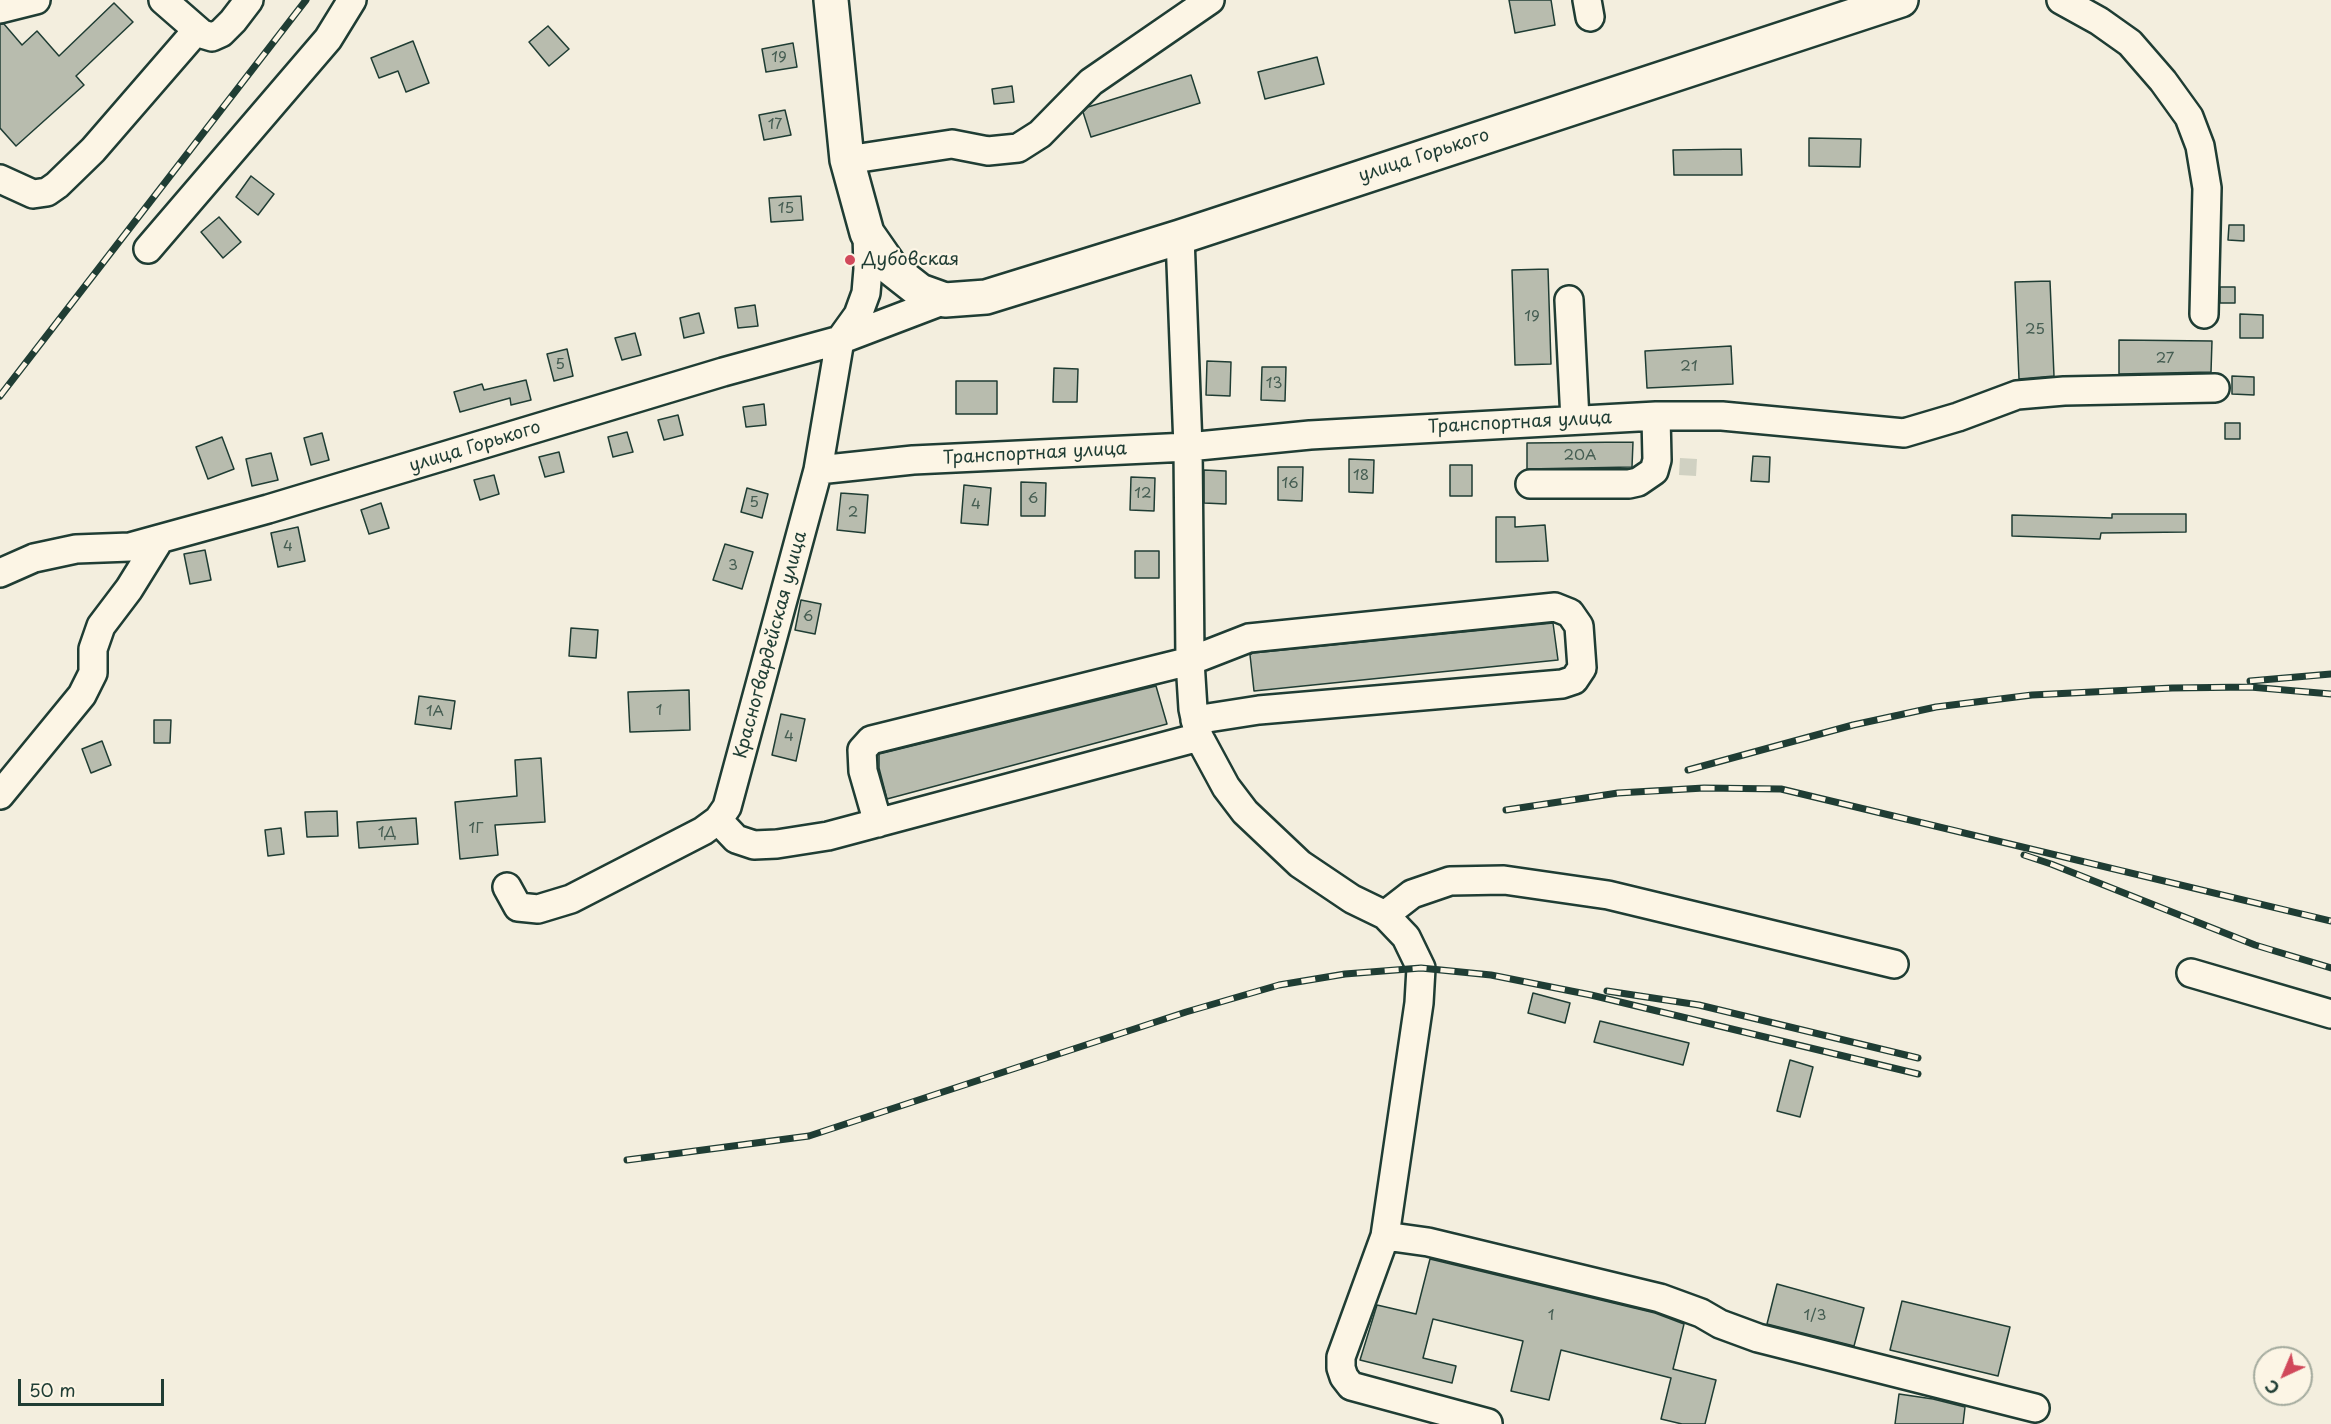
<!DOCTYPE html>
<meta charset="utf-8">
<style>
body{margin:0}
#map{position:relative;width:2331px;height:1424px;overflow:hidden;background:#f3eede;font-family:"Playpen Sans",sans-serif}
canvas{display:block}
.north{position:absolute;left:2253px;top:1346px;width:60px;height:60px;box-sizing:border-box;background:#fcf5e5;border:2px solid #a4ab9e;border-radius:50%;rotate:224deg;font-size:16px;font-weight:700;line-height:24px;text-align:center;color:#1f3d34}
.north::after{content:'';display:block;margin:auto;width:21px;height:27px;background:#d1495b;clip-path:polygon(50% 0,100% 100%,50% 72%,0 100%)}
.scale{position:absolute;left:18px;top:1379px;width:146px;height:27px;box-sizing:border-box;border:3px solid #1f3d34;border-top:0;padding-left:8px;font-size:18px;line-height:21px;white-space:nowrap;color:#1f3d34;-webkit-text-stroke:4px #fcf5e5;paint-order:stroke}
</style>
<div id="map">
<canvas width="2331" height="1424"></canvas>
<div class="north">С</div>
<div class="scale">50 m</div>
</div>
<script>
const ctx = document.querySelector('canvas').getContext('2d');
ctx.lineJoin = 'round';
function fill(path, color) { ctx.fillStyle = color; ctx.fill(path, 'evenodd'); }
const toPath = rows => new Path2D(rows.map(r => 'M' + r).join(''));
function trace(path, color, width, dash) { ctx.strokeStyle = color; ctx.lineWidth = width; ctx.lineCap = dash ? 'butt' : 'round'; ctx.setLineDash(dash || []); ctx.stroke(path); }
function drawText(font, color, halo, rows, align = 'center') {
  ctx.font = font + ' "Playpen Sans",sans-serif'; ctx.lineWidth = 4.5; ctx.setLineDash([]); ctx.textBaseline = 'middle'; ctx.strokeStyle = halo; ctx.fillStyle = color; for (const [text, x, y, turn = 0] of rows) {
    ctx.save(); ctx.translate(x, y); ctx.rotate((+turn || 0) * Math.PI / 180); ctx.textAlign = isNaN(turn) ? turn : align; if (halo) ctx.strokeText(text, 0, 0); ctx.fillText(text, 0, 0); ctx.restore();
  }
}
const green = toPath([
 [1680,458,1697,459,1696,476,1679,475]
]);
const building = toPath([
 [1509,0,1551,0,1555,25,1515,33,1509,0],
 [114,3,133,22,76,76,84,85,16,146,0,128,0,24,4,24,22,45,37,31,59,56,114,3],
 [548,26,569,49,549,66,529,42,548,26],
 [413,41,429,83,406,92,398,71,379,78,371,58,413,41],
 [793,43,797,67,766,72,762,49,793,43],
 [1317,57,1324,84,1265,99,1258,72,1317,57],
 [1191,75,1200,103,1091,137,1083,112,1088,107,1191,75],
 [1012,86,1014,102,994,104,992,89,1012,86],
 [785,110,791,135,764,140,759,115,785,110],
 [1809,138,1861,139,1860,167,1809,166,1809,138],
 [1741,149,1742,175,1674,175,1673,150,1741,149],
 [251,176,274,194,258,215,236,197,251,176],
 [801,196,803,220,771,222,769,198,801,196],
 [219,217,241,242,223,258,201,232,219,217],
 [2229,225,2244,225,2244,241,2228,240,2229,225],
 [1548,269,1551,364,1515,365,1512,270,1548,269],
 [2050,281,2054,376,2019,379,2015,282,2050,281],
 [2220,287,2235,287,2235,303,2220,303,2220,287],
 [755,305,758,326,738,328,735,308,755,305],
 [699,313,704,333,684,338,680,318,699,313],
 [2240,314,2263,315,2263,338,2240,338,2240,314],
 [635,333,641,355,622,360,615,338,635,333],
 [2119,340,2212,341,2211,372,2119,374,2119,340],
 [1731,346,1733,384,1647,388,1645,351,1731,346],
 [567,349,573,376,554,381,547,354,567,349],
 [1207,361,1231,362,1230,396,1206,395,1207,361],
 [1262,367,1286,367,1285,401,1261,400,1262,367],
 [1054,368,1078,369,1077,402,1053,402,1054,368],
 [2232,376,2254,377,2254,395,2232,394,2232,376],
 [526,380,531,400,511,405,510,398,460,412,454,392,482,384,484,390,526,380],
 [956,381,997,381,997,414,956,414,956,381],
 [764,404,766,425,746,427,743,407,764,404],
 [678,415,683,435,664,440,658,420,678,415],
 [2225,423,2240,423,2240,439,2225,439,2225,423],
 [627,432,633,452,613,457,608,437,627,432],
 [322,433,329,460,311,465,304,438,322,433],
 [222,437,234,469,208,479,196,447,222,437],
 [1633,442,1632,467,1527,469,1527,443,1633,442],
 [559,452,564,472,545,477,539,457,559,452],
 [271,453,278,480,252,486,246,459,271,453],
 [1753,456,1770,457,1769,482,1751,481,1753,456],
 [1349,459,1374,460,1373,493,1349,492,1349,459],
 [1450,465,1472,465,1472,496,1450,496,1450,465],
 [1278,467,1303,467,1302,501,1278,500,1278,467],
 [1204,470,1226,471,1226,504,1204,503,1204,470],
 [494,475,499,494,480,500,474,480,494,475],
 [1131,477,1155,478,1154,511,1130,510,1131,477],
 [1021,482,1046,483,1045,516,1021,516,1021,482],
 [964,485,991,488,988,525,961,523,964,485],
 [747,488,768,494,762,518,741,512,747,488],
 [841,493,868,495,865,533,837,530,841,493],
 [381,503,389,528,369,534,361,510,381,503],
 [2112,514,2186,514,2186,532,2101,533,2100,539,2012,536,2012,515,2112,518,2112,514],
 [1496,517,1515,517,1515,527,1545,525,1548,561,1496,562,1496,517],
 [298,527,305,561,278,567,271,533,298,527],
 [725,544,753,552,742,589,713,580,725,544],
 [205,550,211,580,190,584,184,554,205,550],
 [1135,551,1159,551,1159,578,1135,578,1135,551],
 [801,600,821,604,815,634,795,630,801,600],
 [1553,623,1558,660,1254,691,1250,655,1253,653,1553,623],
 [571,628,598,630,596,658,569,656,571,628],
 [1156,686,1167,724,887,799,879,768,879,754,1156,686],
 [689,690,690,730,630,732,628,692,689,690],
 [419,696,455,701,451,729,415,724,419,696],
 [781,714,805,719,796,761,772,755,781,714],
 [154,720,171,720,170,743,154,743,154,720],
 [102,741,111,765,91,773,82,749,102,741],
 [541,758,545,822,495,825,498,855,460,859,455,802,517,796,515,760,541,758],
 [337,811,338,836,307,837,305,812,337,811],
 [416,818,418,844,359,848,357,822,416,818],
 [281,828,284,854,268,856,265,830,281,828],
 [1533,993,1570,1003,1565,1023,1528,1013,1533,993],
 [1600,1021,1689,1043,1683,1065,1594,1042,1600,1021],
 [1790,1060,1813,1067,1800,1117,1777,1111,1790,1060],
 [1430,1259,1655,1313,1684,1324,1673,1369,1716,1380,1705,1424,1682,1424,1661,1419,1671,1378,1561,1350,1549,1400,1511,1391,1523,1341,1433,1319,1423,1358,1456,1366,1452,1383,1360,1360,1377,1305,1416,1314,1430,1259],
 [1777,1284,1864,1308,1854,1346,1767,1324,1777,1284],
 [1902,1301,2010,1327,1998,1376,1890,1350,1902,1301],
 [1899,1394,1933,1399,1965,1407,1963,1424,1895,1424,1899,1394]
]);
const minor = toPath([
 [163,0,202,34,212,37,221,33,233,21,249,0],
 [1587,0,1590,17],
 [2061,0,2099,21,2130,43,2163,81,2189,117,2200,146,2207,188,2204,314],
 [0,9,36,0],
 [847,160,952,144,988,151,1018,148,1040,134,1091,82,1210,0],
 [0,179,33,194,47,192,57,185,93,150,197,30],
 [1180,237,1188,447,1190,661,1193,709,1199,737,1226,787,1245,812,1300,864,1352,899,1385,915,1406,937,1421,968,1419,1003,1385,1236,1341,1357,1341,1368,1344,1377,1351,1386,1488,1423],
 [148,249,328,39,352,0],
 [1569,300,1575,420],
 [818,470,913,460,1188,447,1310,435,1656,416,1722,416,1904,433,1958,417,2017,395,2064,391,2215,388],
 [1530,484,1629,484,1638,482,1654,471,1657,460,1656,416],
 [0,573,34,558,76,549,130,547,268,509,723,372,840,340,945,300],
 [0,795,82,695,93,673,93,649,101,626,129,589,160,539],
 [718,820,736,839,754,845,777,844,828,836,1199,737],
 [878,823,863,771,862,750,871,740,1190,661,1249,638,1555,607,1570,613,1579,626,1582,668,1574,680,1562,684,1259,710,1195,720],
 [507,887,518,907,538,909,571,899,703,831,718,820,727,807,818,470,840,340,858,315,866,293,868,269,867,233],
 [1385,915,1412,894,1450,881,1504,880,1608,895,1894,964],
 [2191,973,2331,1014],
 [1385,1236,1428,1242,1660,1298,1701,1313,1720,1324,1758,1338,2035,1408]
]);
const major = toPath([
 [831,0,847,160,867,233,892,269,920,291,945,300,986,297,1180,237,1901,0]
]);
const rail = toPath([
 [0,396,306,0],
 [2250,681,2331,674],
 [1688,770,1853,725,1936,707,2032,695,2172,688,2250,687,2331,694],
 [1506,810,1618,793,1704,788,1781,789,2331,921],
 [2024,855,2051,864,2255,945,2331,968],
 [1607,991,1699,1005,1918,1058],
 [627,1160,809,1136,1186,1012,1279,985,1345,974,1421,968,1491,975,1591,995,1918,1074]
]);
const markers = [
 [850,260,6,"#d1495b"]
];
const numberNames = [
 ["19",779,58],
 ["17",775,125],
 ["15",786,209],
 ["19",1532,317],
 ["25",2035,330],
 ["27",2165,359],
 ["5",560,365],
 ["21",1689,367],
 ["13",1274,384],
 ["20А",1580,456],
 ["18",1361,476],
 ["16",1290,484],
 ["12",1143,494],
 ["6",1033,499],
 ["5",754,503],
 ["4",976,505],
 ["2",853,513],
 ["4",288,547],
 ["3",733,566],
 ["6",808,617],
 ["1",659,711],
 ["1А",435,712],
 ["4",789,737],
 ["1Г",476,829],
 ["1Д",387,833],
 ["1",1551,1316],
 ["1/3",1815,1316]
];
const streetNames = [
 ["улица Горького",1424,156,-18],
 ["Транспортная улица",1520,423,-3],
 ["улица Горького",475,447,-17],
 ["Транспортная улица",1035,454,-3],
 ["Красногвардейская улица",771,645,-75]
];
const poiNames = [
 ["Дубовская",862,260]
];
fill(green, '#d0d1c2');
fill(building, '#b8bcae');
trace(building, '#1f3d34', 1.5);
trace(minor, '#1f3d34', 32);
trace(major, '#1f3d34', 38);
trace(minor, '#fcf5e5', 27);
trace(major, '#fcf5e5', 33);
trace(rail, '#1f3d34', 7);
trace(rail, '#fcf5e5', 4.5, [14]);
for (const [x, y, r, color] of markers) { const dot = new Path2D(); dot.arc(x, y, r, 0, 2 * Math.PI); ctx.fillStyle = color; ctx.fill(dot); trace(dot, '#fcf5e5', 2); }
drawText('15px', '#455d52', null, numberNames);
drawText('18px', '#1f3d34', '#fcf5e5', streetNames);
drawText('18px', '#1f3d34', '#fcf5e5', poiNames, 'left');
</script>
